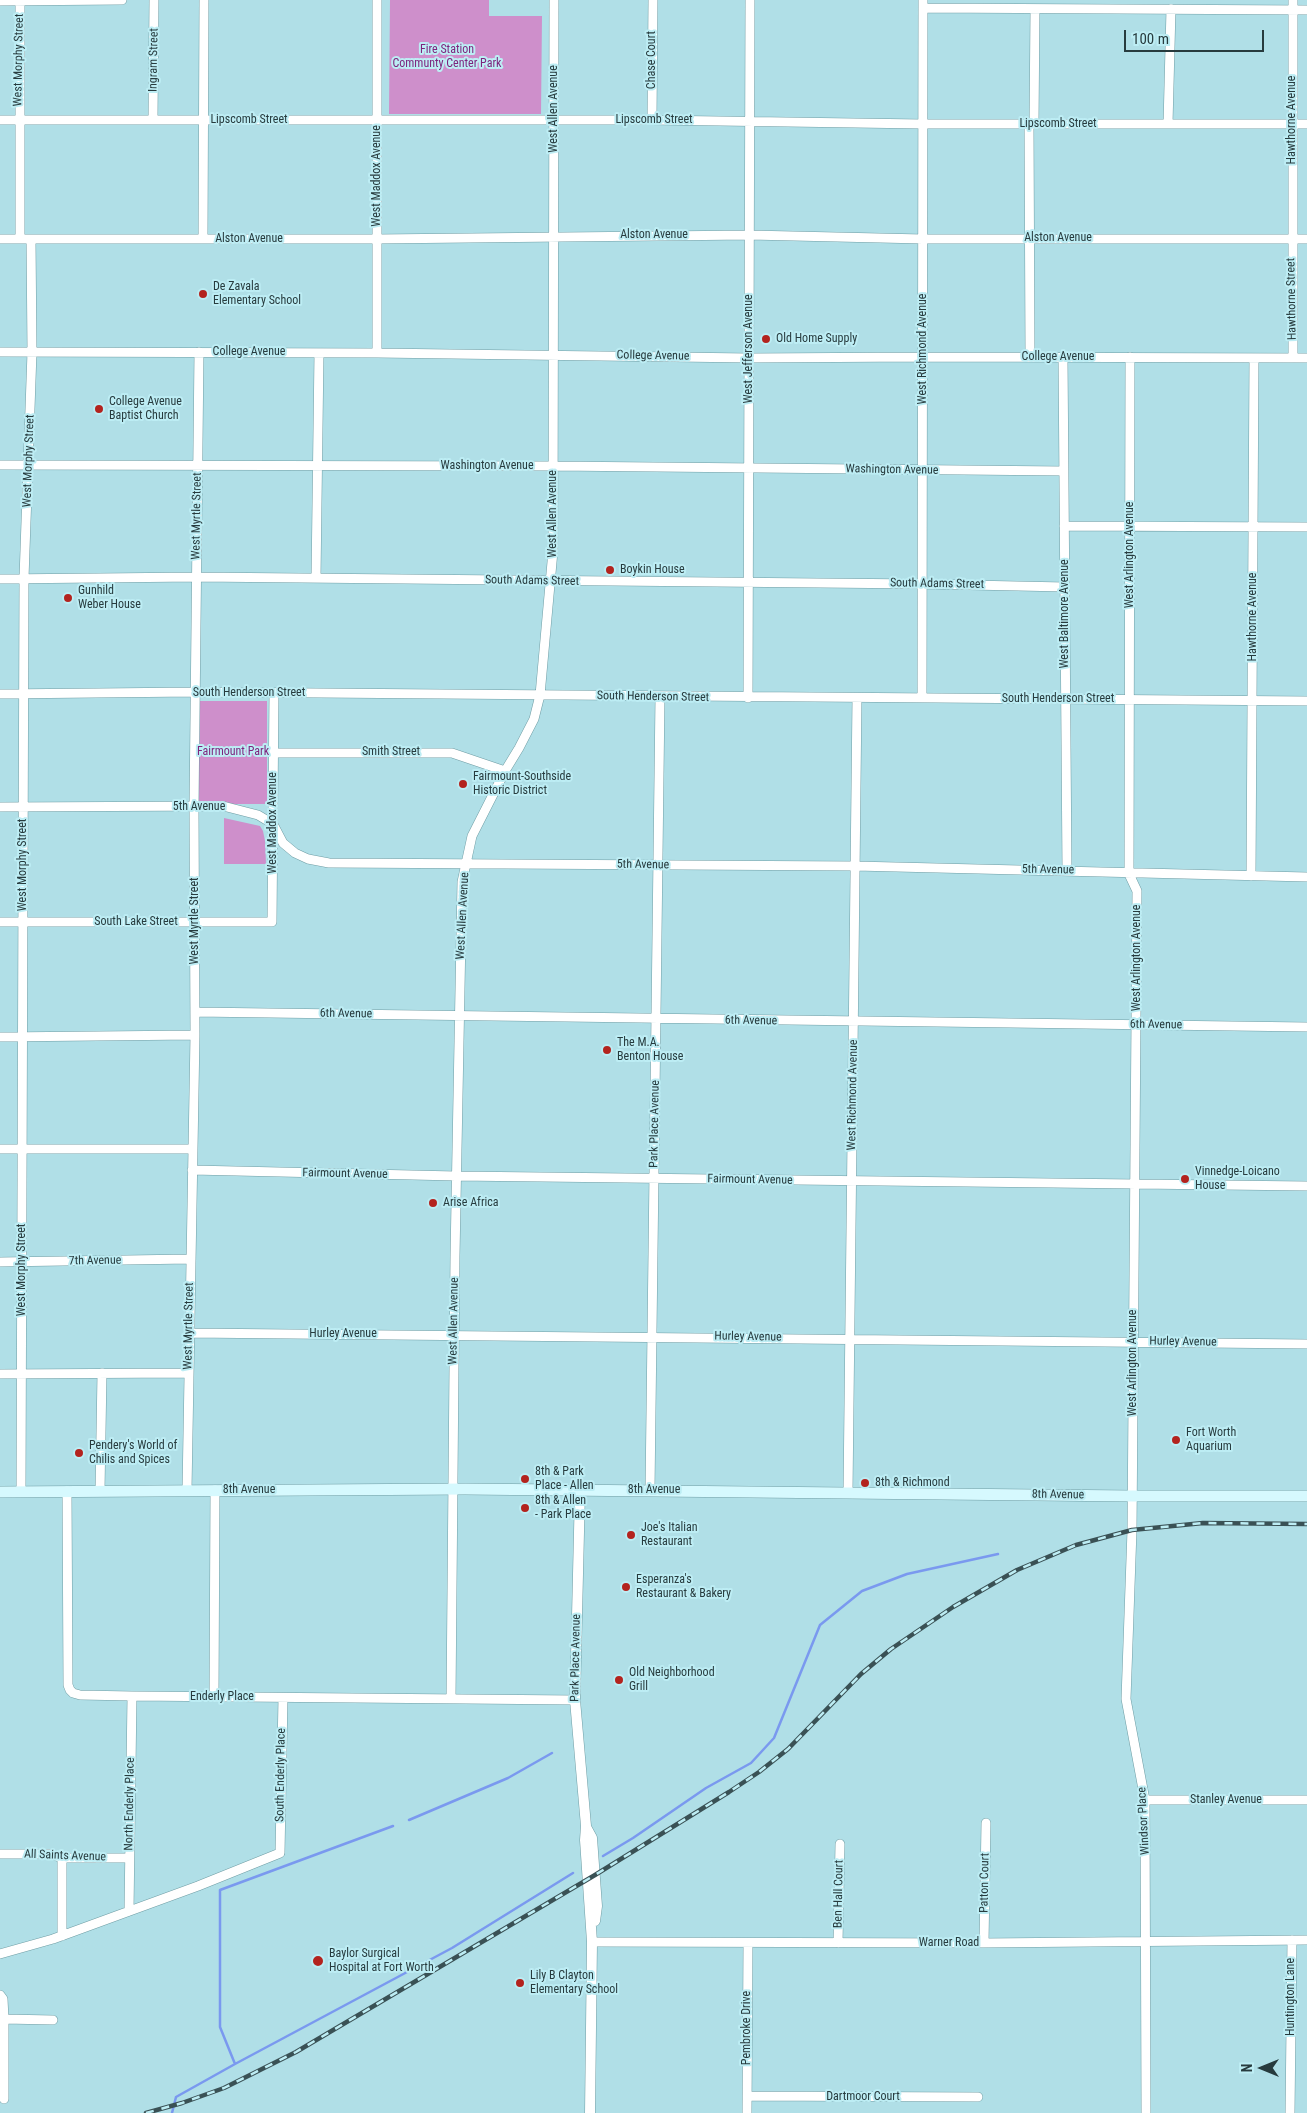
<!DOCTYPE html>
<style>
body{margin:0}
#map{position:relative;width:1307px;height:2113px;overflow:hidden;background:#b0dfe7;font-family:"Roboto Condensed",sans-serif}
canvas{display:block}
.north{position:absolute;left:1237px;top:2043px;width:50px;height:50px;-webkit-text-stroke:4px #bdedf4;paint-order:stroke;rotate:270deg;font-size:14px;font-weight:700;line-height:20px;text-align:center;color:#273b3e}
.north::after{content:'';display:block;margin:auto;width:18px;height:22px;background:#273b3e;clip-path:polygon(50% 0,100% 100%,50% 72%,0 100%)}
.scale{position:absolute;left:1124px;top:30px;width:140px;height:22px;box-sizing:border-box;border:2px solid #273b3e;border-top:0;padding-left:6px;font-size:15px;line-height:18px;white-space:nowrap;color:#273b3e;-webkit-text-stroke:4px #bdedf4;paint-order:stroke}
</style>
<div id="map">
<canvas width="1307" height="2113"></canvas>
<div class="north">N</div>
<div class="scale">100 m</div>
</div>
<script>
const ctx = document.querySelector('canvas').getContext('2d');
ctx.lineJoin = 'round';
function fill(path, color) { ctx.fillStyle = color; ctx.fill(path, 'evenodd'); }
const toPath = rows => new Path2D(rows.map(r => 'M' + r).join(''));
function trace(path, color, width, dash) { ctx.strokeStyle = color; ctx.lineWidth = width; ctx.lineCap = dash ? 'butt' : 'round'; ctx.setLineDash(dash || []); ctx.stroke(path); }
function drawText(font, color, halo, rows, align = 'center') {
  ctx.font = font + ' "Roboto Condensed",sans-serif'; ctx.lineWidth = 4; ctx.setLineDash([]); ctx.textBaseline = 'middle'; ctx.strokeStyle = halo; ctx.fillStyle = color; for (const [text, x, y, turn = 0] of rows) {
    ctx.save(); ctx.translate(x, y); ctx.rotate((+turn || 0) * Math.PI / 180); ctx.textAlign = isNaN(turn) ? turn : align; if (halo) ctx.strokeText(text, 0, 0); ctx.fillText(text, 0, 0); ctx.restore();
  }
}
const green = toPath([
 [390,0,489,0,489,16,542,16,541,114,389,114],
 [199,701,267,701,267,804,199,804],
 [224,818,260,826,263,831,265,841,266,864,224,864]
]);
const stream = toPath([
 [409,1820,508,1778,552,1753],
 [603,1856,633,1838,706,1788,751,1763,774,1738,820,1625,862,1591,907,1574,998,1554],
 [235,2064,452,1948,573,1873],
 [172,2113,176,2097,235,2064,220,2027,220,1890,393,1826]
]);
const minor = toPath([
 [1293,0,1293,358],
 [0,1,122,0],
 [923,8,1307,10],
 [0,120,652,120,922,124,1307,124],
 [153,120,154,0],
 [652,120,653,0],
 [1029,124,1030,357],
 [1034,124,1035,9],
 [1168,124,1171,9],
 [0,239,377,239,750,235,923,239,1307,239],
 [20,239,20,0],
 [203,239,204,0],
 [0,352,377,353,749,358,923,357,1307,358],
 [377,353,377,0],
 [1063,357,1067,871],
 [1130,357,1129,874,1137,891,1132,1530,1126,1699,1145,1800,1146,2113],
 [0,465,553,466,1064,471],
 [1064,526,1307,527],
 [316,578,319,353],
 [0,579,197,577,922,584,1065,587],
 [0,694,195,692,1307,701],
 [748,698,750,0],
 [922,698,923,0],
 [274,753,452,753,505,771],
 [0,807,223,806,258,815,273,824,283,843,295,853,308,859,329,863,855,866,1307,877],
 [1251,876,1254,358],
 [0,922,272,922,274,693],
 [195,1012,1307,1027],
 [0,1037,195,1035],
 [0,1149,193,1149],
 [192,1170,456,1176,1307,1186],
 [0,1262,190,1259],
 [189,1333,1307,1344],
 [0,1374,189,1373],
 [187,1490,195,1035,194,807,199,352],
 [650,1490,660,697],
 [21,1491,24,578,32,352,31,239],
 [67,1491,68,1685,70,1690,73,1693,80,1695,132,1696,575,1700],
 [100,1491,102,1373],
 [848,1492,857,698],
 [214,1697,215,1490],
 [451,1699,455,1256,462,882,472,836,505,771,519,748,534,719,540,695,553,551,554,0],
 [1145,1800,1307,1800],
 [0,1854,51,1854,62,1858,129,1858],
 [129,1911,132,1696],
 [62,1936,62,1858],
 [592,1942,984,1943,1307,1940],
 [838,1943,840,1844],
 [984,1943,986,1823],
 [0,1954,53,1939,198,1886,280,1853,283,1698],
 [0,1995,3,1999,4,2019,4,2099],
 [4,2019,53,2020],
 [747,2096,978,2097],
 [747,2113,748,1943],
 [1290,2113,1292,1940]
]);
const tertiary = toPath([
 [580,1490,575,1700,586,1826,585,1840,592,1942,590,2113],
 [586,1827,592,1838,597,1906,595,1921]
]);
const secondary = toPath([
 [0,1492,465,1489,1132,1496,1307,1496]
]);
const rail = toPath([
 [146,2113,182,2103,224,2088,296,2052,595,1875,729,1792,759,1772,788,1749,861,1674,891,1649,953,1607,1017,1570,1076,1545,1132,1530,1203,1523,1307,1524]
]);
const markers = [
 [203,294,5,"#b3231e"],
 [766,339,5,"#b3231e"],
 [99,409,5,"#b3231e"],
 [610,570,5,"#b3231e"],
 [68,598,5,"#b3231e"],
 [463,784,5,"#b3231e"],
 [607,1050,5,"#b3231e"],
 [1185,1179,5,"#b3231e"],
 [433,1203,5,"#b3231e"],
 [1176,1440,5,"#b3231e"],
 [79,1453,5,"#b3231e"],
 [525,1479,5,"#b3231e"],
 [865,1483,5,"#b3231e"],
 [525,1508,5,"#b3231e"],
 [631,1535,5,"#b3231e"],
 [626,1587,5,"#b3231e"],
 [619,1680,5,"#b3231e"],
 [318,1961,6,"#b3231e"],
 [520,1983,5,"#b3231e"]
];
const parkNames = [
 ["Fire Station",447,50],
 ["Communty Center Park",447,64],
 ["Fairmount Park",233,752]
];
const streetNames = [
 ["West Morphy Street",19,60,-89],
 ["Ingram Street",154,60,-89],
 ["Chase Court",652,60,-90],
 ["West Allen Avenue",554,109,-90],
 ["Lipscomb Street",249,120],
 ["Lipscomb Street",654,120],
 ["Hawthorne Avenue",1292,120,-90],
 ["Lipscomb Street",1058,124],
 ["West Maddox Avenue",377,176,-90],
 ["Alston Avenue",654,235],
 ["Alston Avenue",1058,238],
 ["Alston Avenue",249,239],
 ["Hawthorne Street",1292,299,-91],
 ["West Jefferson Avenue",749,349,-90],
 ["West Richmond Avenue",923,349,-90],
 ["College Avenue",249,352],
 ["College Avenue",653,356,1],
 ["College Avenue",1058,357],
 ["West Morphy Street",29,461,-88],
 ["Washington Avenue",487,466],
 ["Washington Avenue",892,470,1],
 ["West Allen Avenue",553,514,-90],
 ["West Myrtle Street",197,516,-89],
 ["West Arlington Avenue",1130,555,-90],
 ["South Adams Street",532,581,1],
 ["South Adams Street",937,584,1],
 ["West Baltimore Avenue",1065,614,-90],
 ["Hawthorne Avenue",1253,617,-90],
 ["South Henderson Street",249,693],
 ["South Henderson Street",653,697,1],
 ["South Henderson Street",1058,699],
 ["Smith Street",391,752],
 ["5th Avenue",199,807],
 ["West Maddox Avenue",273,823,-90],
 ["West Morphy Street",23,865,-90],
 ["5th Avenue",643,865,1],
 ["5th Avenue",1048,870,1],
 ["West Allen Avenue",463,916,-87],
 ["West Myrtle Street",195,921,-90],
 ["South Lake Street",136,922],
 ["West Arlington Avenue",1137,958,-90],
 ["6th Avenue",346,1014,1],
 ["6th Avenue",751,1021,1],
 ["6th Avenue",1156,1025,1],
 ["West Richmond Avenue",853,1095,-89],
 ["Park Place Avenue",655,1124,-89],
 ["Fairmount Avenue",345,1174,1],
 ["Fairmount Avenue",750,1180,1],
 ["7th Avenue",95,1261,-1],
 ["West Morphy Street",22,1270,-90],
 ["West Allen Avenue",454,1321,-89],
 ["West Myrtle Street",189,1326,-89],
 ["Hurley Avenue",343,1334],
 ["Hurley Avenue",748,1337,1],
 ["Hurley Avenue",1183,1342,1],
 ["West Arlington Avenue",1133,1363,-90],
 ["8th Avenue",249,1490],
 ["8th Avenue",654,1490],
 ["8th Avenue",1058,1495,1],
 ["Park Place Avenue",576,1658,-89],
 ["Enderly Place",222,1697],
 ["South Enderly Place",281,1775,-89],
 ["Stanley Avenue",1226,1800],
 ["North Enderly Place",130,1804,-89],
 ["Windsor Place",1144,1821,-93],
 ["All Saints Avenue",65,1856,2],
 ["Patton Court",985,1883,-89],
 ["Ben Hall Court",839,1894,-89],
 ["Warner Road",949,1943],
 ["Huntington Lane",1291,1997,-90],
 ["Pembroke Drive",747,2028,-90],
 ["Dartmoor Court",863,2097]
];
const poiNames = [
 ["De Zavala",213,287],
 ["Elementary School",213,301],
 ["Old Home Supply",776,339],
 ["College Avenue",109,402],
 ["Baptist Church",109,416],
 ["Boykin House",620,570],
 ["Gunhild",78,591],
 ["Weber House",78,605],
 ["Fairmount-Southside",473,777],
 ["Historic District",473,791],
 ["The M.A.",617,1043],
 ["Benton House",617,1057],
 ["Vinnedge-Loicano",1195,1172],
 ["House",1195,1186],
 ["Arise Africa",443,1203],
 ["Fort Worth",1186,1433],
 ["Aquarium",1186,1447],
 ["Pendery's World of",89,1446],
 ["Chilis and Spices",89,1460],
 ["8th & Park",535,1472],
 ["Place - Allen",535,1486],
 ["8th & Richmond",875,1483],
 ["8th & Allen",535,1501],
 ["- Park Place",535,1515],
 ["Joe's Italian",641,1528],
 ["Restaurant",641,1542],
 ["Esperanza's",636,1580],
 ["Restaurant & Bakery",636,1594],
 ["Old Neighborhood",629,1673],
 ["Grill",629,1687],
 ["Baylor Surgical",329,1954],
 ["Hospital at Fort Worth",329,1968],
 ["Lily B Clayton",530,1976],
 ["Elementary School",530,1990]
];
fill(green, '#ce8fcb');
trace(stream, '#7a99ef', 2.5);
trace(minor, '#6f9da4', 10);
trace(tertiary, '#6f9da4', 11);
trace(secondary, '#6f9da4', 12);
trace(minor, '#fff', 9);
trace(tertiary, '#fff', 10);
trace(secondary, '#d6f9fe', 11);
trace(rail, '#3a5155', 4.5);
trace(rail, '#bdedf4', 2.5, [8]);
for (const [x, y, r, color] of markers) { const dot = new Path2D(); dot.arc(x, y, r, 0, 2 * Math.PI); ctx.fillStyle = color; ctx.fill(dot); trace(dot, '#bdedf4', 2); }
drawText('12px', '#7e247d', '#bdedf4', parkNames);
drawText('12px', '#273b3e', '#bdedf4', streetNames);
drawText('12px', '#273b3e', '#bdedf4', poiNames, 'left');
</script>
